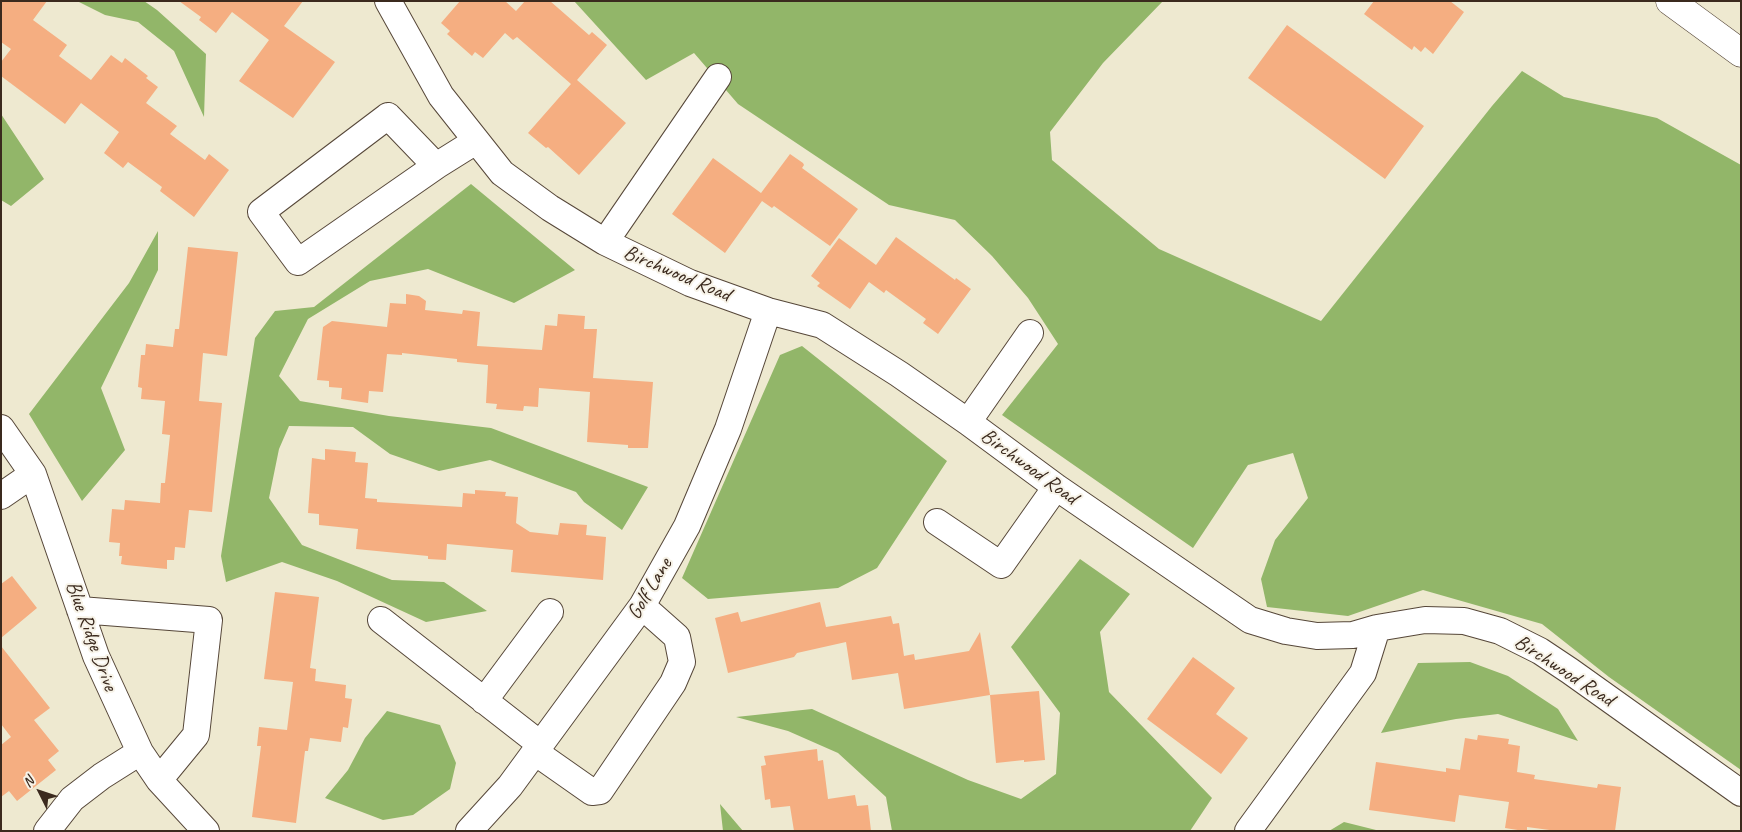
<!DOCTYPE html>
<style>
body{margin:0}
#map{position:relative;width:1742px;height:832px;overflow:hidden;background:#eee9d0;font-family:Caveat,sans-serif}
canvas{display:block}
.frame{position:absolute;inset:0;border:2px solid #3b2a1e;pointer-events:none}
.north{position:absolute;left:15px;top:767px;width:50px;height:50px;-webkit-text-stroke:4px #f7f3e8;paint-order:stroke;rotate:311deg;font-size:14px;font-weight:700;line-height:20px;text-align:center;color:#3b2a1e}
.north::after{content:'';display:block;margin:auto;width:18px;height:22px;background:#3b2a1e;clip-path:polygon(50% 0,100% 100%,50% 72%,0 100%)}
</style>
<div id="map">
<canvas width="1742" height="832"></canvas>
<div class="frame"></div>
<div class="north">N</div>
</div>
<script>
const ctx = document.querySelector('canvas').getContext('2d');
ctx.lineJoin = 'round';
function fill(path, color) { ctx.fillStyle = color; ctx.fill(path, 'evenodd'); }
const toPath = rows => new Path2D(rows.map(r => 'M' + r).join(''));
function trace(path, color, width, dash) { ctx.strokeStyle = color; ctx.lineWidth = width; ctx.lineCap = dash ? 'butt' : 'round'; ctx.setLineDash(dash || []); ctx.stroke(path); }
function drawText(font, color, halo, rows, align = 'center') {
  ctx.font = font + ' Caveat,sans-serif'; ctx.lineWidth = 4; ctx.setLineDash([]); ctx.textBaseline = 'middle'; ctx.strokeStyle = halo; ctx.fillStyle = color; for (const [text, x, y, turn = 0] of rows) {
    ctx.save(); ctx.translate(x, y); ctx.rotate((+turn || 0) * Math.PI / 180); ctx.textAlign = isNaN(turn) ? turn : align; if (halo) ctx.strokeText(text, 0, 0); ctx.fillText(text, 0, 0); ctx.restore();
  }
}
const forest = toPath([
 [77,1,144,1,157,10,206,54,204,117,174,51,138,22,105,15],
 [574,1,1163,1,1103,63,1050,132,1052,160,1159,249,1321,321,1492,106,1522,71,1564,97,1657,118,1741,165,1741,770,1609,677,1542,624,1423,590,1348,616,1267,607,1261,579,1275,540,1308,498,1293,453,1248,465,1193,548,1002,415,1058,344,1028,298,992,256,955,220,889,205,738,104,694,53,646,80],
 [1,114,44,179,11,206,1,200],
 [471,184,575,270,514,303,428,269,370,281,308,319,279,376,300,401,389,416,491,428,648,487,622,530,584,502,576,492,490,460,439,471,390,454,353,427,289,426,279,449,269,498,302,545,392,580,444,582,487,611,426,622,337,581,282,562,226,582,221,556,255,338,275,311,314,307],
 [158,231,158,270,101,388,125,450,82,501,29,414,129,283],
 [802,346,947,461,877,568,838,588,708,599,682,578,780,355],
 [1080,559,1130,594,1100,632,1109,692,1212,798,1190,831,892,831,886,797,838,753,788,731,736,717,812,709,968,780,1021,799,1056,774,1060,713,1011,647],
 [1470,662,1508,676,1558,709,1578,741,1498,714,1456,719,1381,733,1418,663],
 [387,711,440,725,456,763,450,789,413,815,383,820,325,798,348,770,365,738],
 [720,804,743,831,723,831],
 [1344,822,1380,831,1329,831]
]);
const building = toPath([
 [1,1,47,1,33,20,67,45,59,56,91,80,111,55,122,63,125,58,148,76,146,78,158,87,146,103,177,126,170,134,205,160,209,154,229,170,194,217,160,191,162,187,128,162,123,168,104,153,119,132,81,103,65,124,1,76,1,62,11,49,1,42],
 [179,1,303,1,284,26,335,62,293,118,239,81,269,40,232,12,216,33,199,20,201,17],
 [460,1,505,1,516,11,525,1,550,1,589,35,592,32,607,45,577,80,626,123,579,175,548,147,546,148,528,133,571,84,517,37,513,40,505,33,483,58,475,52,472,56,447,34,450,31,441,23],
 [1374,1,1450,1,1464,12,1433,54,1425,47,1421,52,1414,46,1412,50,1364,14],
 [1287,25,1424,126,1385,179,1248,78],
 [790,154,803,163,804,165,802,168,858,209,830,246,774,206,772,208,762,201,725,253,672,214,713,158,761,193],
 [896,237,955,280,956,278,971,289,938,334,923,323,926,319,886,290,884,293,869,282,850,309,817,286,820,283,811,276,839,238,876,265],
 [188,247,238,252,227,356,203,353,199,401,222,403,212,512,189,510,185,548,175,547,174,560,167,560,167,569,126,565,121,564,122,556,119,556,120,543,109,542,112,509,124,510,125,500,160,503,161,483,165,483,170,435,162,434,165,401,141,399,142,388,138,387,141,355,145,355,146,344,173,347,175,329,179,329],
 [406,294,419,296,426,301,425,310,462,314,463,310,480,312,477,346,542,350,545,325,557,326,558,314,585,316,584,329,597,329,593,378,653,382,648,448,628,448,628,445,587,442,590,392,539,388,538,407,524,406,523,411,496,409,497,404,486,403,488,365,457,362,457,359,402,353,402,355,387,354,383,392,369,391,368,403,341,399,342,388,329,387,329,381,317,380,323,327,332,321,387,327,390,303,406,304],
 [325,449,356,452,355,462,368,463,365,498,377,499,377,502,462,507,463,493,475,494,475,490,506,492,505,496,518,497,516,523,530,532,558,535,560,523,587,525,586,535,606,537,603,580,511,572,513,550,447,544,446,560,428,559,428,556,356,549,358,529,319,525,319,514,308,513,312,458,325,460],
 [12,576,37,608,1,638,1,584],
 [275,592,319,597,310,668,316,669,315,681,346,685,345,698,352,699,348,728,343,727,341,742,310,738,308,751,305,751,296,823,252,817,261,746,257,746,259,727,287,730,293,682,264,679],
 [820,602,826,627,891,616,893,624,899,623,904,656,914,654,915,660,969,651,980,632,990,695,1039,691,1045,760,1024,762,1024,760,996,763,990,695,904,709,898,673,852,680,846,642,797,653,794,657,728,673,715,618,738,612,741,622],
 [1,646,50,708,34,720,59,751,48,760,56,770,17,801,9,791,1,797,1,745,11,737,1,724],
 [1193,657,1235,688,1216,714,1248,738,1221,774,1147,719],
 [1478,735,1509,739,1508,744,1520,746,1517,772,1535,775,1534,779,1597,788,1598,784,1621,787,1615,831,1557,831,1527,827,1527,831,1524,831,1505,828,1509,802,1459,795,1455,822,1369,810,1376,762,1446,772,1446,768,1460,770,1465,738,1477,740],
 [817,749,818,761,823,760,828,799,855,795,857,806,868,805,871,831,794,831,790,806,771,808,770,799,765,800,761,766,766,765,764,756]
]);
const minor = toPath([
 [388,1,441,96,502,173,550,208,605,242,690,283,768,311,822,325,899,374,968,422,1056,487,1250,620,1286,631,1317,636,1353,635,1377,628,1425,620,1464,621,1500,631,1540,651,1570,671,1741,793],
 [388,116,436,166,298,262,261,212,388,116],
 [436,166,476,141],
 [605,242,718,77],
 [968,422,1030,333],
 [1,428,33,474,96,656,140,752,159,780,206,831],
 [1,496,33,474],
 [937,522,1001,565,1056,487],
 [80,610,209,620,196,735,159,780],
 [381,620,540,744],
 [484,701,550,612],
 [535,752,592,792,600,791,673,683,682,662,677,637,642,606],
 [47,831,72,799,102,776,140,752],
 [469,831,510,786,642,606,687,526,728,429,768,311],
 [1248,831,1363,673,1377,628]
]);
const major = toPath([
 [1670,1,1741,53]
]);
const streetNames = [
 ["Birchwood Road",677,274,23],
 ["Birchwood Road",1029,467,36],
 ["Golf Lane",650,589,-59],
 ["Blue Ridge Drive",91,636,70],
 ["Birchwood Road",1564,671,33]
];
fill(forest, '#92b669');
fill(building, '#f5ae81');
trace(minor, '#564739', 28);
trace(major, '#564739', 29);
trace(minor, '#fff', 26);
trace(major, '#fff', 28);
drawText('21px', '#3b2a1e', '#f7f3e8', streetNames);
</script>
